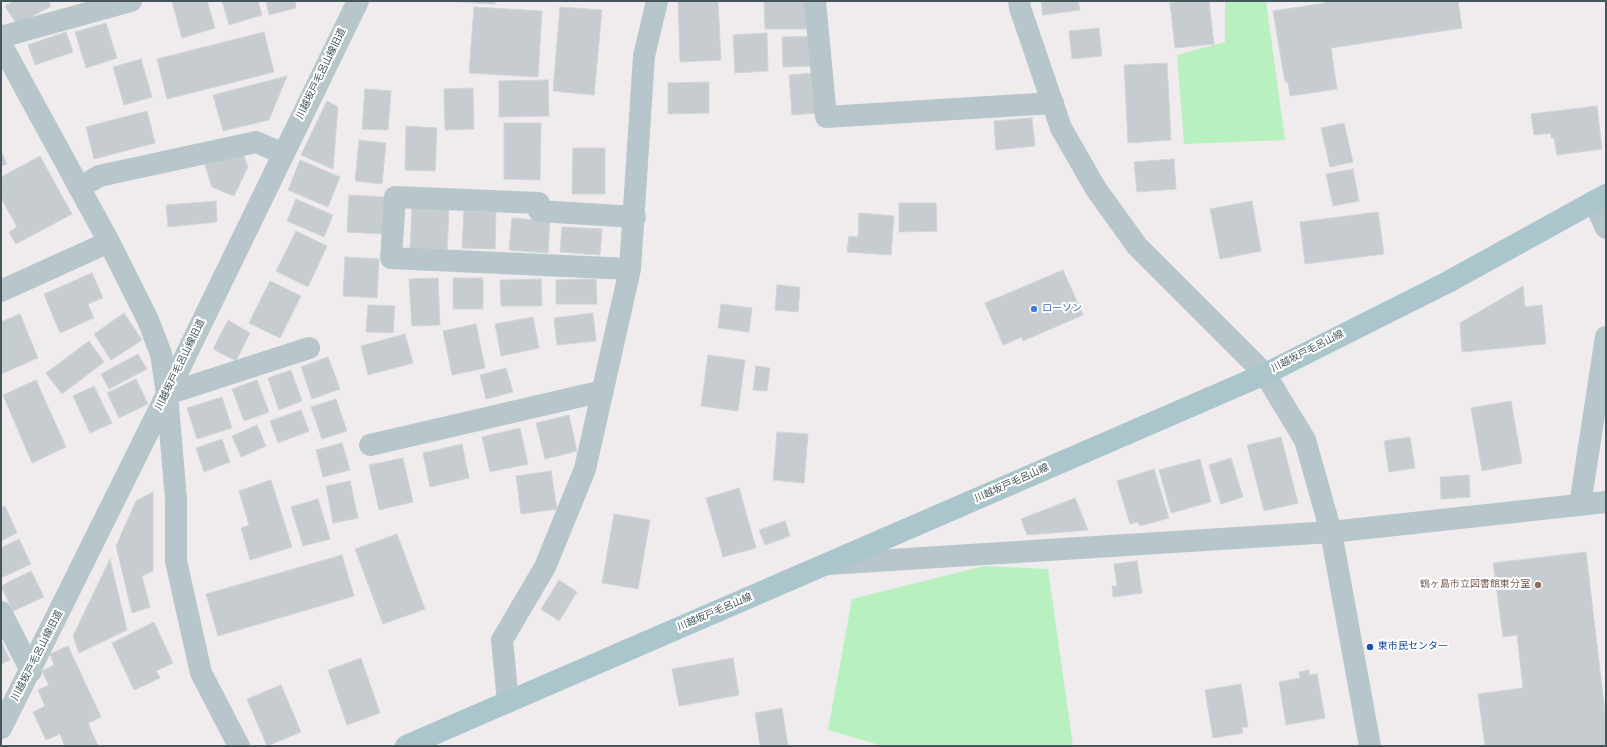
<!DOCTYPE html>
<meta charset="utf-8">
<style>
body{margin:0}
#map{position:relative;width:1607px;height:747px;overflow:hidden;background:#f0eced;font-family:Overpass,sans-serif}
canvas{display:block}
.frame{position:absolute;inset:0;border:2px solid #44565b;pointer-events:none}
</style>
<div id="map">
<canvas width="1607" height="747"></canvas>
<div class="frame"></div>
</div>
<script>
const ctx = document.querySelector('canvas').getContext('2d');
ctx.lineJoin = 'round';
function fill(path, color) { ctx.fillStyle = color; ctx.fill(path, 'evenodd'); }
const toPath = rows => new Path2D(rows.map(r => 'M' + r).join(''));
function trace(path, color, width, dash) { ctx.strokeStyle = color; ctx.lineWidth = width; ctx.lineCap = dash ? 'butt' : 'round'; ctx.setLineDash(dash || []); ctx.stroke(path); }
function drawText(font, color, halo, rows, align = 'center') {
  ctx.font = font + ' Overpass,"Noto Sans JP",sans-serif'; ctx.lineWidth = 4; ctx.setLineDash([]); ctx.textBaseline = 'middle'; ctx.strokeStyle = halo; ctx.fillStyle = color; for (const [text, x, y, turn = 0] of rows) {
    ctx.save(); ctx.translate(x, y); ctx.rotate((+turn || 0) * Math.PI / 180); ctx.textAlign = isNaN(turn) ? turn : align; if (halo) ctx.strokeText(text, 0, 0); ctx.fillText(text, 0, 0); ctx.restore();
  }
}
const green = toPath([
 [1225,1,1266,1,1285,140,1184,144,1177,55,1225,42],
 [984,566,1048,569,1073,746,883,746,828,730,852,599]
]);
const building = toPath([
 [14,1,48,1,51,6,17,25,5,6,14,1],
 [176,1,207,1,215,28,182,38,172,2,176,1],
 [222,1,258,1,262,15,229,25,222,1],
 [266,1,295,1,296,8,269,15,266,1],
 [443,1,495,1,495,4,443,1],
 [678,1,718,1,721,60,680,62,678,1],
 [764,1,813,1,813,29,765,29,764,1],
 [1041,1,1078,1,1080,10,1043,15,1041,1],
 [1191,1,1209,1,1214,44,1175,48,1170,3,1191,1],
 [1325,1,1458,1,1462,28,1331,48,1337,89,1290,96,1288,82,1285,82,1273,11,1325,3,1325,1],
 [474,7,542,11,538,77,469,73,474,7],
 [560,7,602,10,594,95,553,91,560,7],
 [106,23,117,58,86,68,75,32,106,23],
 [1099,28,1102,56,1072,59,1069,31,1099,28],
 [66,32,73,52,35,65,28,45,66,32],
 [264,32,274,72,167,99,157,59,264,32],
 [767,33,768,71,735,73,733,35,767,33],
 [815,36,815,66,783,67,782,37,815,36],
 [141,59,152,97,124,105,113,67,141,59],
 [1167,63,1171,140,1128,143,1124,65,1167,63],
 [816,73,819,113,792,115,789,75,816,73],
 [287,76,269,120,223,131,213,95,287,76],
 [548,80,549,116,499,117,499,81,548,80],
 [709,82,709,113,668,114,668,83,709,82],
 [473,88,474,129,445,130,444,89,473,88],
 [365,89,391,91,388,130,362,129,365,89],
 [327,101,338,107,333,169,301,155,327,101],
 [1597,106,1602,149,1557,155,1554,138,1551,138,1551,133,1534,135,1531,114,1597,106],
 [147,111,155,143,94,159,86,127,147,111],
 [1032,118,1035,146,996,150,994,121,1032,118],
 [504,123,541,123,540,180,504,179,504,123],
 [1344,123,1353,162,1330,167,1321,128,1344,123],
 [406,126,437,128,435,171,405,170,406,126],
 [359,140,386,143,382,184,355,181,359,140],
 [573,148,605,148,605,194,572,194,573,148],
 [241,149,248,167,234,196,212,187,204,162,241,149],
 [1,151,7,164,1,166,1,151],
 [40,156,72,214,16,244,9,232,17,227,1,198,1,177,40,156],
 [1174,159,1176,189,1137,192,1134,162,1174,159],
 [300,160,340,177,328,207,288,190,300,160],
 [1353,169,1359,201,1333,206,1326,174,1353,169],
 [349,195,385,197,383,234,347,232,349,195],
 [296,199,333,215,324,237,287,221,296,199],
 [216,201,217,222,168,227,166,205,216,201],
 [1252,201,1261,251,1220,259,1210,209,1252,201],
 [899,203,936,203,937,231,899,232,899,203],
 [412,207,449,208,447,250,410,249,412,207],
 [464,211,496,212,495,249,462,248,464,211],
 [1378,212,1384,254,1305,264,1300,222,1378,212],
 [859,213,894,216,891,255,847,252,849,236,858,237,859,213],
 [512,218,550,221,548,253,509,250,512,218],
 [562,227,602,229,600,255,560,252,562,227],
 [296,231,327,246,308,287,276,271,296,231],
 [345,257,379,259,377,298,343,296,345,257],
 [1063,270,1083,315,1023,341,1022,337,1003,345,985,303,1063,270],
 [92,273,103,298,88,304,94,318,60,333,44,294,92,273],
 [438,278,440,325,412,326,409,279,438,278],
 [453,278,483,278,483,309,453,309,453,278],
 [541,279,542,306,501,306,500,280,541,279],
 [596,279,597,304,556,304,556,280,596,279],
 [270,281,301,296,280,338,249,323,270,281],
 [777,285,800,287,798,312,775,310,777,285],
 [1523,286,1525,307,1542,305,1546,344,1462,352,1460,323,1523,286],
 [721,304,752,308,749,332,718,328,721,304],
 [368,305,395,306,393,333,366,332,368,305],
 [124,313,142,340,111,360,94,334,124,313],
 [593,313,596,341,557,345,554,318,593,313],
 [20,314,38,358,1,374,1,322,20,314],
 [533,317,539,348,501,356,495,324,533,317],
 [228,320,250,333,236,361,213,349,228,320],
 [476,324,485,368,452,375,443,331,476,324],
 [405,334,413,363,368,375,361,346,405,334],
 [89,341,104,362,62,394,46,373,89,341],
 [138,354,147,369,109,389,101,374,138,354],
 [708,355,745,360,738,411,701,406,708,355],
 [328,357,340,389,312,399,301,367,328,357],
 [756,366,770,368,767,391,753,390,756,366],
 [506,368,513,392,486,399,480,375,506,368],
 [291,370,302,401,279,410,268,378,291,370],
 [136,379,148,404,119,418,107,393,136,379],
 [36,380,66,447,32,463,3,395,36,380],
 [257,380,269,412,244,421,232,389,257,380],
 [94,386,112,423,90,433,73,396,94,386],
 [222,397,232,428,197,439,187,408,222,397],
 [336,399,347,431,322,439,311,407,336,399],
 [1511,401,1522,463,1482,471,1471,408,1511,401],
 [301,410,309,431,278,443,270,421,301,410],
 [569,415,577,451,545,459,536,423,569,415],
 [257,425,266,446,241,457,232,436,257,425],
 [520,428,528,464,490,472,482,437,520,428],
 [777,432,808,434,804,483,773,480,777,432],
 [1281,437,1298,503,1264,511,1247,445,1281,437],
 [1410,437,1415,468,1389,472,1384,441,1410,437],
 [222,439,230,462,204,472,196,448,222,439],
 [342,443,350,470,323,477,316,450,342,443],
 [462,444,469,478,430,487,423,453,462,444],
 [403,458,413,502,379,510,369,465,403,458],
 [1231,458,1243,497,1221,504,1209,465,1231,458],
 [1200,459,1211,502,1171,513,1159,470,1200,459],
 [1154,469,1169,518,1140,526,1138,522,1130,524,1117,481,1154,469],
 [551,471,557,509,521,514,516,476,551,471],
 [1469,475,1470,497,1441,499,1440,477,1469,475],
 [271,480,292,547,250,560,241,528,249,525,239,491,271,480],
 [350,481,358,518,333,523,326,486,350,481],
 [739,488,756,548,723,557,706,498,739,488],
 [153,492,153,571,142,576,150,607,132,613,116,546,136,501,153,492],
 [1075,498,1088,530,1027,535,1021,519,1075,498],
 [318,499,330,539,303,546,291,507,318,499],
 [5,506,17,533,1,541,1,508,5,506],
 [614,514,650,520,638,589,602,583,614,514],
 [785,521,790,536,765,545,759,530,785,521],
 [397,534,425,609,383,624,355,549,397,534],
 [19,539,31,564,1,578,1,548,19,539],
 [1586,552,1606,721,1606,746,1485,746,1478,694,1523,688,1517,635,1503,637,1493,563,1586,552],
 [342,555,354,596,218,636,206,594,342,555],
 [110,559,127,630,79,653,73,636,110,559],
 [1137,561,1142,593,1113,597,1112,586,1117,586,1114,564,1137,561],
 [31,571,44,597,13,611,1,586,31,571],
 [559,580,577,592,559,621,541,609,559,580],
 [154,622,173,663,156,671,160,678,134,690,112,643,154,622],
 [1,641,10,660,1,664,1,641],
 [68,646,101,717,88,723,98,746,65,746,60,734,46,740,33,712,45,706,38,690,49,685,42,671,54,665,50,654,68,646],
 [361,658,380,713,347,725,328,670,361,658],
 [733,658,739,695,679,706,672,669,733,658],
 [1309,670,1309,675,1317,674,1325,718,1286,725,1279,682,1300,678,1299,672,1309,670],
 [1241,684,1248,727,1242,727,1243,733,1213,738,1205,690,1241,684],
 [281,685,301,732,267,746,247,699,281,685],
 [782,708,788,746,760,746,755,713,782,708]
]);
const minor = toPath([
 [815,1,826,117,1053,103],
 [1019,1,1020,8,1061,128,1096,189,1137,246,1265,374,1305,440,1331,532,1370,746],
 [1,37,131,1],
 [1,44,109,242,148,320,161,354,167,394,176,499,176,561,201,673,239,746],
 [79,188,99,176,256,142,284,154],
 [1594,202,1606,228],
 [630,269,391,258,395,197,539,203,539,211,635,217],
 [1,291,109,242],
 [167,394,309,348],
 [370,445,603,391],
 [1580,505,1606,337],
 [828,564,1331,532,1606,502],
 [1,612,31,671],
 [508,702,502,640,545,567,585,469,630,269,644,56,657,1],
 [1,728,167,394,358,1]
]);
const major = toPath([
 [406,746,1265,374,1448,282,1606,195]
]);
const markers = [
 [1034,309,4,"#3f7fe0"],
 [1538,585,4,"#8d6e63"],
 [1370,647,4,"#1a4fb4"]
];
const streetNames = [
 ["川越坂戸毛呂山線旧道",322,74,-64],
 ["川越坂戸毛呂山線",1308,352,-27],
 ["川越坂戸毛呂山線旧道",181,365,-64],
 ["川越坂戸毛呂山線",1012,484,-24],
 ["川越坂戸毛呂山線",715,613,-23],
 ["川越坂戸毛呂山線旧道",38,656,-63]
];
const shopNames = [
 ["ローソン",1042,309]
];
const educationNames = [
 ["鶴ヶ島市立図書館東分室",1530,585]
];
const transitNames = [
 ["東市民センター",1378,647]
];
fill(green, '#b8f0c0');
fill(building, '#c6ccd0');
trace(building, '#d0d5d9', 1);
trace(minor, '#b7c6cb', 22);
trace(major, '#abc5cd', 22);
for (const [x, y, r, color] of markers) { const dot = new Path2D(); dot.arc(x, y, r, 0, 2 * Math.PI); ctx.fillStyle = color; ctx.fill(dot); trace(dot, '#fff', 1.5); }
drawText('10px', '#44565b', '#fff', streetNames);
drawText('10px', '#366cbe', '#fff', shopNames, 'left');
drawText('10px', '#785e54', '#fff', educationNames, 'right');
drawText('10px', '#164399', '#fff', transitNames, 'left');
</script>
